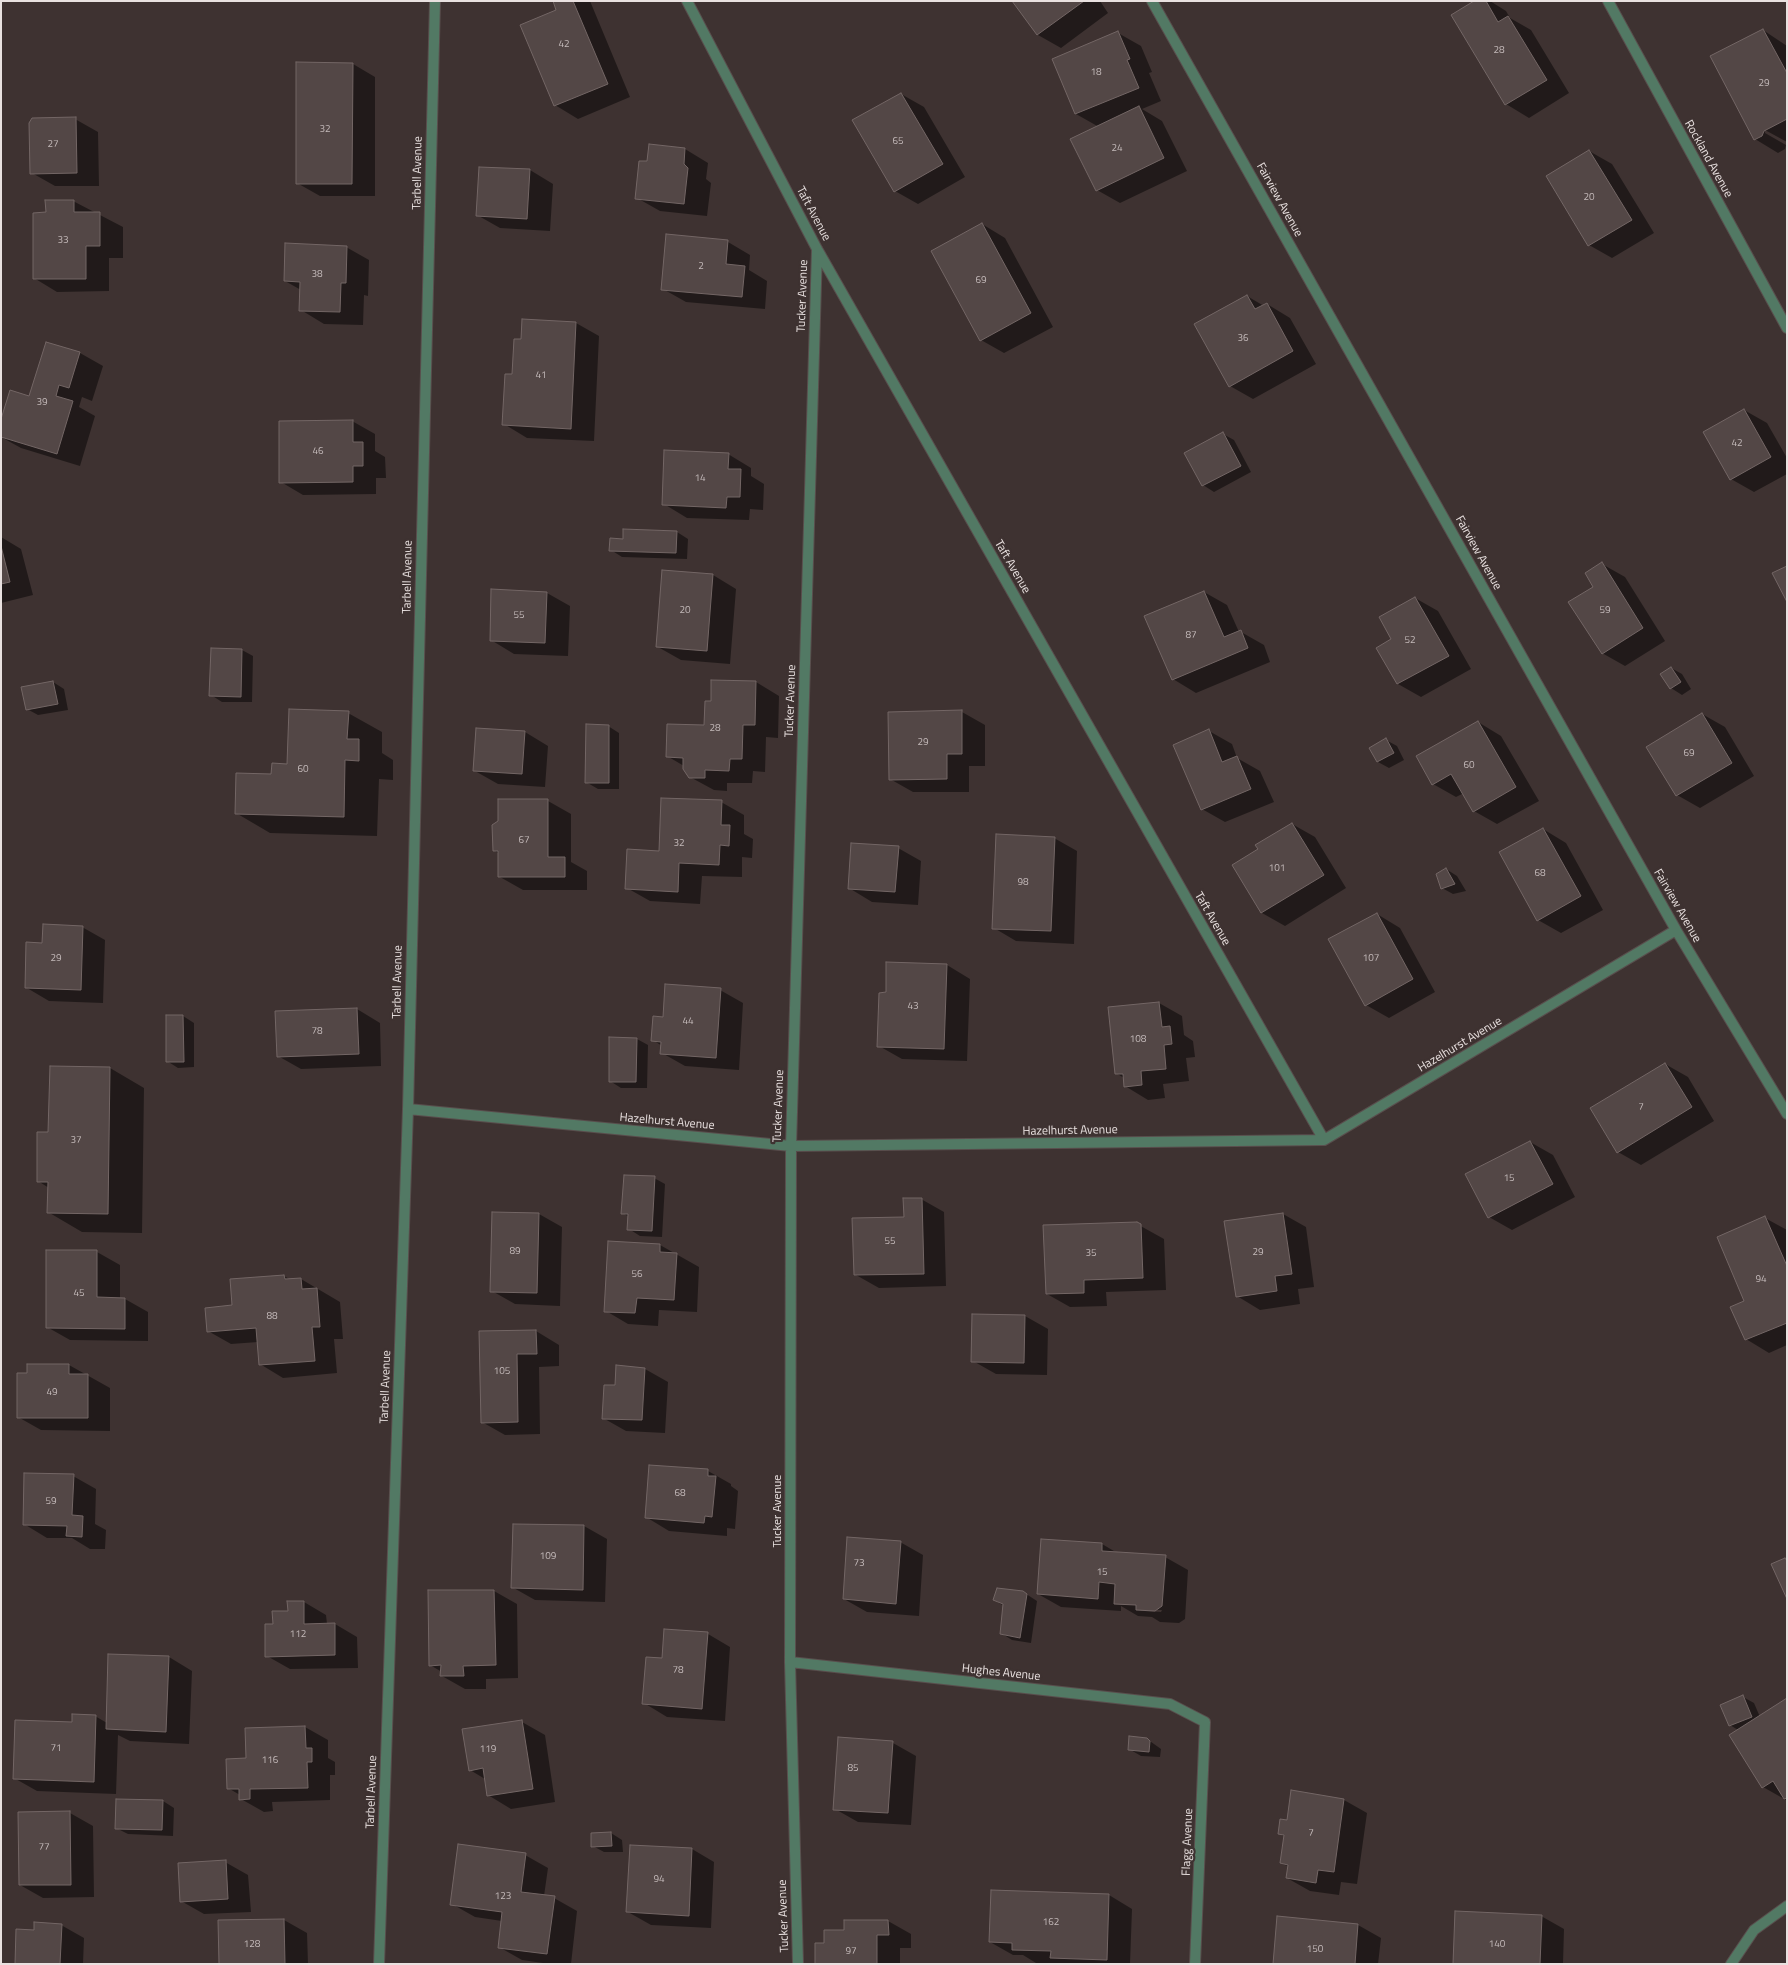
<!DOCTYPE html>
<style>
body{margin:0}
#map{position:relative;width:1788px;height:1965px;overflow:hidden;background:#3e3231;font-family:"Titillium Web",sans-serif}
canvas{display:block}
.frame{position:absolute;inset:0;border:2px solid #e9e1e0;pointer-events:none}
</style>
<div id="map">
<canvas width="1788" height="1965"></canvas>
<div class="frame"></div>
</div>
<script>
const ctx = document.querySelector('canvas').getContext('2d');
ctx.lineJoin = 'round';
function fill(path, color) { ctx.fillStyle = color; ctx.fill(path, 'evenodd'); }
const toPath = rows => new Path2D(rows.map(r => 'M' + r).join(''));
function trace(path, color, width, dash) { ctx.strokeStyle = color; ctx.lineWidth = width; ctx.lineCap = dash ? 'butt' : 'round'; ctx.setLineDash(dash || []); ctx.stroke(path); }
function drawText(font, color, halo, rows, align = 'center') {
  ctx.font = font + ' "Titillium Web",sans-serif'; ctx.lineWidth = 4.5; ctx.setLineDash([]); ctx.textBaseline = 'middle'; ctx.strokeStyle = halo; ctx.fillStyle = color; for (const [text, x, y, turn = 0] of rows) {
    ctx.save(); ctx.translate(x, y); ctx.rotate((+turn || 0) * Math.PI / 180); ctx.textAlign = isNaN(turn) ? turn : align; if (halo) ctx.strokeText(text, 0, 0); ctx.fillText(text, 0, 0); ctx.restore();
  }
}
const shadow = toPath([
 [554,1,590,1,630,97,578,119,555,105,558,11],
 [1013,1,1100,1,1108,13,1061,48,1038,35],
 [1476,1,1490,1,1506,11,1510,18,1531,30,1569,93,1529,118,1506,104,1453,15],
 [1763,30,1787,46,1787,142,1765,130,1765,133,1786,145,1785,149,1778,153,1755,139],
 [1118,33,1141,46,1152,72,1149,73,1161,101,1142,109,1162,121,1187,171,1120,203,1097,190,1099,127,1076,114,1054,60],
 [353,64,375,77,375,196,320,196,297,183],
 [901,94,924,107,965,177,918,204,895,191],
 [75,119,98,132,99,186,55,186,32,173],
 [650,146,685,149,708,163,706,179,711,183,707,216,660,211,637,198,648,162],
 [1589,151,1612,164,1654,233,1612,258,1589,245],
 [530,170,553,184,550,231,500,228,477,215],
 [73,201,123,227,123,258,109,258,109,291,57,292,34,278,47,213],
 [982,224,1005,238,1053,327,1004,353,981,340],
 [728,242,750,255,749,270,767,281,765,309,686,302,663,289],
 [346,247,369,260,368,296,364,295,363,325,324,324,301,310,301,290,285,281],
 [1247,296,1264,306,1267,304,1290,318,1316,364,1253,399,1230,386],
 [523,320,576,323,599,336,594,441,527,438,504,424,523,340],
 [46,343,80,353,103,366,92,401,82,397,79,407,95,416,80,466,21,448,1,437,30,398],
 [1744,410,1767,423,1787,458,1787,474,1754,492,1731,479],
 [352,421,375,434,375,451,385,457,386,478,376,478,376,494,303,495,281,482],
 [1223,434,1234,440,1251,472,1214,492,1203,485],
 [728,454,751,468,751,476,764,484,763,510,750,509,749,520,687,518,664,504],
 [677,532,688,539,687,559,622,557,611,550,624,541],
 [1,537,21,549,33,595,1,603],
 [1602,564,1625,577,1665,641,1625,666,1602,653,1594,587],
 [713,575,736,589,730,664,681,660,658,647],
 [1204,592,1227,605,1239,632,1241,632,1264,645,1270,662,1196,693,1173,679],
 [547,593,570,606,568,656,514,654,491,640],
 [1415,598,1438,611,1471,669,1421,697,1398,684,1393,640],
 [242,650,253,656,252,702,222,702,211,695],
 [1671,668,1682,674,1691,689,1682,695,1671,688],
 [53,682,64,689,68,710,38,715,27,709],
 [756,682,779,696,778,738,766,737,765,772,753,771,752,783,727,783,727,791,714,790,690,777,684,766,667,756,705,727,712,702],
 [962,712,985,725,985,766,969,766,969,792,913,792,890,779],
 [348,713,382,732,382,753,393,760,393,780,379,779,377,836,270,833,236,813,273,775,288,766],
 [1702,714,1725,727,1754,776,1700,808,1677,795],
 [1478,722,1501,736,1539,801,1497,824,1474,811,1464,793,1456,797,1433,784],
 [608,726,619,733,619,789,598,789,586,782],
 [1209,731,1232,744,1237,758,1260,771,1274,802,1225,822,1202,809],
 [525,732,548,746,545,787,498,784,475,771],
 [1386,740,1397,746,1404,760,1389,768,1378,762,1371,748],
 [548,801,571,814,571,862,587,871,587,890,523,890,500,877,499,854,494,850],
 [721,802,744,815,744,834,753,839,752,858,742,857,742,877,702,876,700,904,650,901,627,888,660,852],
 [1292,824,1315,837,1346,888,1285,926,1262,913,1233,866,1259,849],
 [1543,829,1566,843,1603,910,1561,933,1538,920],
 [1054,838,1077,851,1074,944,1016,941,994,928],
 [898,848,921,861,918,905,872,902,849,888],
 [1446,869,1457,876,1466,891,1453,894,1442,888],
 [1377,914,1400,928,1435,992,1389,1018,1366,1005],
 [82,927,105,940,103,1003,49,1001,27,988,43,944],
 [947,965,970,979,967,1061,902,1059,879,1046,887,994],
 [720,990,743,1003,739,1070,685,1066,662,1053,662,1046,653,1040],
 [1159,1003,1182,1016,1184,1035,1193,1041,1195,1057,1186,1058,1189,1081,1163,1084,1165,1098,1148,1100,1125,1086,1124,1078,1116,1073],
 [357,1009,380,1023,381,1066,301,1069,278,1056],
 [183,1016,194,1023,194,1067,178,1068,167,1061],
 [637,1039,648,1045,647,1088,621,1088,610,1081],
 [1665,1064,1688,1077,1714,1121,1641,1165,1618,1152],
 [51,1067,110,1068,144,1088,142,1233,82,1232,48,1212,49,1188,38,1181,50,1134],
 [1530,1142,1553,1155,1575,1197,1512,1230,1489,1217],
 [654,1178,665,1184,662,1237,640,1236,629,1229,629,1217,623,1213],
 [921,1199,944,1212,946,1286,879,1288,856,1275],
 [539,1214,562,1227,560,1306,515,1304,492,1291],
 [1283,1214,1306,1227,1314,1287,1298,1289,1300,1304,1260,1310,1237,1296],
 [1765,1218,1787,1230,1787,1345,1769,1353,1746,1339,1745,1302],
 [1137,1224,1164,1239,1166,1290,1106,1292,1107,1306,1070,1307,1047,1294],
 [609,1243,660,1245,699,1267,697,1312,659,1310,658,1326,628,1324,606,1311],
 [48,1251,97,1252,120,1265,120,1299,125,1299,148,1312,148,1341,70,1340,47,1327],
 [284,1276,291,1280,301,1279,340,1302,343,1339,334,1339,337,1373,283,1378,260,1364,258,1342,231,1344,208,1331,233,1307],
 [973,1315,1025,1316,1048,1329,1047,1375,996,1374,973,1361],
 [536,1331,559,1345,559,1366,539,1367,540,1434,505,1435,482,1422,480,1332],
 [69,1365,110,1388,110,1431,41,1430,18,1417,28,1375],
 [645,1369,668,1382,665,1433,626,1431,603,1418,617,1387],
 [708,1471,731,1484,731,1486,738,1491,735,1529,727,1528,727,1536,669,1531,646,1517],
 [73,1476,96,1489,95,1524,106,1530,105,1549,90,1549,72,1538,47,1538,24,1524],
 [584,1526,607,1539,605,1602,535,1600,512,1587],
 [1042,1540,1102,1544,1119,1554,1165,1557,1188,1570,1185,1619,1179,1623,1160,1622,1152,1617,1138,1616,1121,1606,1121,1611,1061,1607,1038,1594],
 [1141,1609,1162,1610,1161,1612,1144,1611],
 [900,1542,923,1555,919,1616,867,1612,844,1599],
 [494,1591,517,1604,518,1678,486,1679,486,1689,465,1689,442,1676,442,1672,430,1665],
 [1023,1592,1037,1601,1031,1643,1012,1640,1001,1633,1004,1606,994,1600],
 [304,1602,326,1615,327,1624,335,1624,357,1637,358,1668,290,1669,267,1656,274,1625],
 [708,1634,730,1647,725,1721,667,1717,644,1703,663,1660],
 [169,1657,192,1671,189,1744,130,1741,118,1735,116,1794,37,1791,14,1778,73,1723,95,1716,107,1723],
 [1743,1697,1754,1703,1760,1717,1787,1700,1786,1800,1763,1787,1738,1730,1730,1725],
 [522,1722,545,1735,555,1802,511,1809,488,1795,485,1779,470,1770],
 [305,1727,328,1740,328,1758,335,1762,335,1775,330,1775,330,1800,272,1802,273,1811,264,1812,241,1799,240,1795,228,1788],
 [839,1739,893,1743,916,1756,911,1825,858,1822,835,1809],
 [1147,1739,1161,1749,1160,1757,1141,1756,1129,1749],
 [1293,1792,1344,1800,1367,1813,1357,1884,1341,1882,1339,1895,1310,1891,1287,1878,1289,1867,1281,1863,1285,1837,1279,1833,1288,1821],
 [163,1801,174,1808,173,1836,128,1834,116,1828],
 [70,1813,93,1826,94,1897,43,1898,20,1885],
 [611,1833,622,1840,623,1852,604,1852,593,1846],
 [692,1849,714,1862,711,1928,651,1925,628,1912],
 [525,1855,548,1868,544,1896,554,1898,577,1911,571,1964,550,1964,522,1960,499,1947,502,1921,475,1917,452,1904],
 [225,1862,248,1875,251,1912,204,1914,181,1901],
 [1109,1895,1132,1909,1130,1964,1036,1963,1023,1955,1013,1955,990,1942],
 [1541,1916,1564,1929,1563,1964,1454,1964],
 [1279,1917,1358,1925,1381,1938,1378,1964,1274,1964],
 [284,1920,307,1933,308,1964,220,1964],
 [888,1921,911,1934,911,1948,900,1948,900,1964,817,1964,825,1944],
 [61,1925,84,1938,83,1964,16,1964,35,1931]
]);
const building = toPath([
 [553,1,573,1,608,84,554,106,520,25,556,10,553,1],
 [1012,1,1084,1,1037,35,1012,1],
 [1474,1,1486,1,1498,22,1508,16,1547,80,1505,105,1451,15,1474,1],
 [1763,29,1787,73,1787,119,1764,131,1762,136,1754,140,1710,56,1763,29],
 [1118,31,1130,59,1127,60,1139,88,1075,114,1052,59,1118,31],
 [296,62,353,63,352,184,296,184,296,62],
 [901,93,943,164,894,192,852,120,901,93],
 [1139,106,1164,158,1096,191,1070,139,1139,106],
 [76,117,77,173,30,174,29,123,32,118,76,117],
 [649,144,685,148,684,164,688,168,684,204,635,199,639,161,647,161,649,144],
 [1589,150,1632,220,1588,246,1546,176,1589,150],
 [479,167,530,169,527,219,476,216,479,167],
 [45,200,74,200,74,212,100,212,100,246,86,246,86,279,33,279,33,213,46,212,45,200],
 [982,223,1031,313,980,341,931,251,982,223],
 [666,234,728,240,726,264,745,266,742,297,661,290,666,234],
 [285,243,347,246,346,283,341,283,340,312,299,311,300,282,284,281,285,243],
 [1247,295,1255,309,1267,303,1293,351,1229,387,1194,324,1247,295],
 [522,319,576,322,571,429,502,425,505,374,512,374,514,339,521,339,522,319],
 [46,342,80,352,69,388,59,385,56,396,73,401,57,454,1,437,1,419,10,390,29,396,46,342],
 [1744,409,1771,457,1730,480,1703,432,1744,409],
 [353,420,353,442,363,442,363,466,353,466,353,482,279,483,279,421,353,420],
 [1223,432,1241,466,1202,486,1184,453,1223,432],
 [664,450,729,453,728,469,741,469,740,497,727,497,726,508,662,505,664,450],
 [623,529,677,531,676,553,609,551,610,538,623,539,623,529],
 [1,546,10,582,1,584,1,546],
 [1602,562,1643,628,1602,654,1568,602,1593,587,1585,573,1602,562],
 [1787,566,1787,602,1772,573,1787,566],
 [662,570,713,574,707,651,656,647,662,570],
 [491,589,547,592,545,643,490,641,491,589],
 [1204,591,1224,637,1241,630,1248,648,1172,680,1144,616,1204,591],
 [1415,597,1449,656,1397,684,1376,648,1391,639,1379,617,1415,597],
 [211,648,242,649,241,697,209,696,211,648],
 [1671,667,1681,682,1670,689,1660,674,1671,667],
 [711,680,756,681,755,725,743,725,742,759,730,759,729,771,705,770,705,778,689,778,683,769,683,758,666,757,667,724,704,725,705,701,711,701,711,680],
 [53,681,58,704,26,710,21,687,53,681],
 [289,709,349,711,347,739,359,739,359,761,345,760,344,817,235,814,236,773,271,774,272,763,287,764,289,709],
 [962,710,962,754,947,754,947,779,889,780,888,712,962,710],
 [1702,713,1732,763,1676,796,1646,747,1702,713],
 [1478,721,1516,787,1473,812,1451,774,1432,785,1416,756,1478,721],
 [586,724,609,725,609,783,585,783,586,724],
 [476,728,525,731,522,774,473,771,476,728],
 [1209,729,1222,762,1237,756,1251,789,1201,810,1173,745,1209,729],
 [1386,738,1394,753,1377,762,1369,748,1386,738],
 [661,798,722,800,721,825,730,825,729,846,720,845,719,865,679,863,678,892,625,889,627,849,659,851,661,798],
 [498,799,548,799,548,857,565,857,565,877,498,877,498,851,493,851,492,825,498,821,498,799],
 [1292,823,1324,875,1261,913,1232,865,1258,849,1255,845,1292,823],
 [1543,828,1581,896,1537,921,1499,852,1543,828],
 [996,834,1055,837,1051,931,992,929,996,834],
 [851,843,899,846,895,892,848,889,851,843],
 [1446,868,1455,884,1441,889,1436,874,1446,868],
 [1377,913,1413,979,1365,1006,1328,939,1377,913],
 [43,924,83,926,81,990,25,988,26,942,42,943,43,924],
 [886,962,947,964,944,1049,877,1047,879,993,886,992,886,962],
 [665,984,721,988,716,1058,660,1054,661,1042,651,1041,653,1016,663,1017,665,984],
 [1159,1002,1162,1027,1170,1026,1172,1044,1164,1045,1166,1069,1141,1071,1142,1085,1124,1087,1123,1074,1115,1074,1108,1007,1159,1002],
 [357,1008,359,1054,277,1057,275,1011,357,1008],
 [166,1015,183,1015,184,1062,166,1062,166,1015],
 [609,1037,637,1038,636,1082,609,1082,609,1037],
 [1665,1063,1692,1107,1617,1153,1590,1108,1665,1063],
 [50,1066,110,1067,108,1214,47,1213,48,1182,37,1182,37,1132,48,1132,50,1066],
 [1530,1141,1553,1184,1488,1218,1465,1174,1530,1141],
 [624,1175,655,1176,652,1231,627,1230,628,1214,621,1214,624,1175],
 [903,1198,922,1198,924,1274,854,1275,852,1218,904,1217,903,1198],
 [492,1212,539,1213,537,1293,490,1292,492,1212],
 [1283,1213,1292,1274,1275,1276,1277,1291,1236,1297,1224,1221,1283,1213],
 [1765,1216,1787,1266,1787,1323,1745,1340,1730,1307,1744,1301,1717,1237,1765,1216],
 [1137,1222,1141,1224,1143,1278,1084,1280,1084,1293,1046,1294,1043,1225,1137,1222],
 [608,1241,660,1244,660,1252,677,1253,674,1300,637,1298,635,1313,604,1312,608,1241],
 [46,1250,97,1250,97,1297,125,1298,125,1329,46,1328,46,1250],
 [284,1275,285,1279,301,1278,302,1289,317,1288,320,1327,312,1327,315,1361,259,1365,256,1328,207,1332,205,1308,232,1305,230,1279,284,1275],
 [972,1314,1025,1315,1024,1363,971,1362,972,1314],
 [536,1330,537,1354,517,1354,518,1422,481,1423,479,1331,536,1330],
 [27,1364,69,1364,69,1374,88,1374,88,1418,17,1418,17,1373,27,1373,27,1364],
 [616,1365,645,1368,642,1420,602,1419,604,1385,615,1385,616,1365],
 [649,1465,708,1469,708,1476,716,1476,712,1517,705,1516,704,1523,645,1518,649,1465],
 [24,1473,74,1474,72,1515,83,1516,82,1537,66,1536,67,1526,23,1525,24,1473],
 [513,1524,584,1525,583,1590,511,1588,513,1524],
 [847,1537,901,1541,896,1604,843,1599,847,1537],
 [1041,1539,1102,1543,1102,1551,1166,1555,1162,1606,1155,1611,1136,1610,1136,1605,1114,1604,1115,1584,1099,1582,1098,1599,1037,1594,1041,1539],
 [1785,1558,1787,1561,1787,1599,1771,1564,1785,1558],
 [997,1588,1023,1591,1027,1594,1020,1638,1000,1634,1003,1604,993,1600,997,1588],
 [428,1590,494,1590,496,1665,463,1666,464,1676,440,1676,441,1665,429,1666,428,1590],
 [287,1601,304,1601,304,1624,335,1623,335,1655,265,1657,265,1624,273,1624,272,1611,288,1611,287,1601],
 [664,1629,708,1632,702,1709,642,1704,646,1657,662,1658,664,1629],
 [108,1654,169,1656,166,1732,106,1729,108,1654],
 [1743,1695,1752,1717,1729,1726,1720,1705,1743,1695],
 [1787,1698,1787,1798,1784,1799,1773,1781,1762,1788,1729,1735,1787,1698],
 [72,1714,96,1715,94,1782,13,1779,15,1720,72,1722,72,1714],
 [522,1720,533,1789,487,1796,483,1768,469,1771,462,1729,522,1720],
 [305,1726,306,1748,312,1748,312,1762,307,1762,308,1788,250,1789,250,1799,239,1800,239,1789,227,1789,226,1759,246,1758,245,1728,305,1726],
 [1129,1736,1147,1738,1150,1741,1149,1752,1128,1750,1129,1736],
 [838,1737,893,1741,888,1813,833,1810,838,1737],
 [1291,1790,1344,1799,1334,1872,1318,1870,1316,1883,1286,1878,1288,1865,1280,1863,1284,1835,1278,1834,1280,1819,1287,1820,1291,1790],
 [116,1799,163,1800,162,1830,115,1829,116,1799],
 [70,1811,71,1885,19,1885,18,1812,70,1811],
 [611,1832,612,1846,591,1847,591,1833,611,1832],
 [458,1844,526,1853,521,1892,555,1896,547,1954,498,1948,502,1912,450,1905,458,1844],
 [630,1845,692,1848,689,1916,626,1912,630,1845],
 [226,1860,228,1899,180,1902,178,1863,226,1860],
 [991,1890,1109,1894,1107,1960,1050,1958,1051,1951,1012,1950,1012,1943,989,1942,991,1890],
 [1455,1911,1542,1915,1540,1964,1453,1964,1455,1911],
 [1277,1916,1358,1924,1355,1964,1273,1964,1277,1916],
 [284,1919,285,1964,219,1964,218,1920,284,1919],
 [844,1920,888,1920,889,1935,877,1935,877,1964,815,1964,815,1943,824,1943,824,1930,844,1930,844,1920],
 [34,1922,62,1924,60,1964,15,1964,16,1929,34,1930,34,1922]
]);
const minor = toPath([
 [687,1,817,249,1324,1140],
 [1152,1,1676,930,1787,1114],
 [1608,1,1787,328],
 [408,1109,791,1146,1324,1140,1676,930],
 [790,1662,1170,1704,1205,1722,1195,1964],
 [379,1964,408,1109,435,1],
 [798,1964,790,1662,791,1146,817,249],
 [1731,1964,1754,1930,1787,1906]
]);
const numberNames = [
 ["42",564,45],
 ["28",1499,51],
 ["18",1096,73],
 ["29",1764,84],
 ["32",325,130],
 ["65",898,142],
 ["27",53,145],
 ["24",1117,149],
 ["20",1589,198],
 ["33",63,241],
 ["2",701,267],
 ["38",317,275],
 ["69",981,281],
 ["36",1243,339],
 ["41",541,376],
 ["39",42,403],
 ["42",1737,444],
 ["46",318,452],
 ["14",700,479],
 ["20",685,611],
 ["59",1605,611],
 ["55",519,616],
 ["87",1191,636],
 ["52",1410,641],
 ["28",715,729],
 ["29",923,743],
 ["69",1689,754],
 ["60",1469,766],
 ["60",303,770],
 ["67",524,841],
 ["32",679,844],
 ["101",1277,869],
 ["68",1540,874],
 ["98",1023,883],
 ["29",56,959],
 ["107",1371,959],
 ["43",913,1007],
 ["44",688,1022],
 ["78",317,1032],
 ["108",1138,1040],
 ["7",1641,1108],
 ["37",76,1141],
 ["15",1509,1179],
 ["55",890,1242],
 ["89",515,1252],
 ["29",1258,1253],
 ["35",1091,1254],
 ["56",637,1275],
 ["94",1761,1280],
 ["45",79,1294],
 ["88",272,1317],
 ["105",502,1372],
 ["49",52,1393],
 ["68",680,1494],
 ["59",51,1502],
 ["109",548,1557],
 ["73",859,1564],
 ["15",1102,1573],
 ["112",298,1635],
 ["78",678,1671],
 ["71",56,1749],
 ["119",488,1750],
 ["116",270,1761],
 ["85",853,1769],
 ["7",1311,1834],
 ["77",44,1848],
 ["94",659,1880],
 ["123",503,1897],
 ["162",1051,1923],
 ["128",252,1945],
 ["140",1497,1945],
 ["150",1315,1950],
 ["97",851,1952]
];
const streetNames = [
 ["Rockland Avenue",1708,159,61],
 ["Tarbell Avenue",418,173,-89],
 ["Fairview Avenue",1279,200,61],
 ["Taft Avenue",813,214,62],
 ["Tucker Avenue",803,296,-88],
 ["Fairview Avenue",1478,553,61],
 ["Taft Avenue",1012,567,60],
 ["Tarbell Avenue",408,577,-89],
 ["Tucker Avenue",791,701,-88],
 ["Fairview Avenue",1677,906,60],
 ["Taft Avenue",1212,919,60],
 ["Tarbell Avenue",398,982,-89],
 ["Hazelhurst Avenue",1460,1045,-31],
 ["Tucker Avenue",779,1106,-88],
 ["Hazelhurst Avenue",667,1122,5],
 ["Hazelhurst Avenue",1070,1131,-1],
 ["Tarbell Avenue",386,1387,-88],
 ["Tucker Avenue",778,1511,-90],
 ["Hughes Avenue",1001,1673,6],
 ["Tarbell Avenue",372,1792,-88],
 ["Flagg Avenue",1188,1842,-88],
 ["Tucker Avenue",784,1916,-92]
];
fill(shadow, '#0007');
fill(building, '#534746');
trace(building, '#736665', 1);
trace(minor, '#594e4d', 12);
trace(minor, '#527964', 10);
drawText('10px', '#c4baba', null, numberNames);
drawText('12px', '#e9e1e0', '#3e3231', streetNames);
</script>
